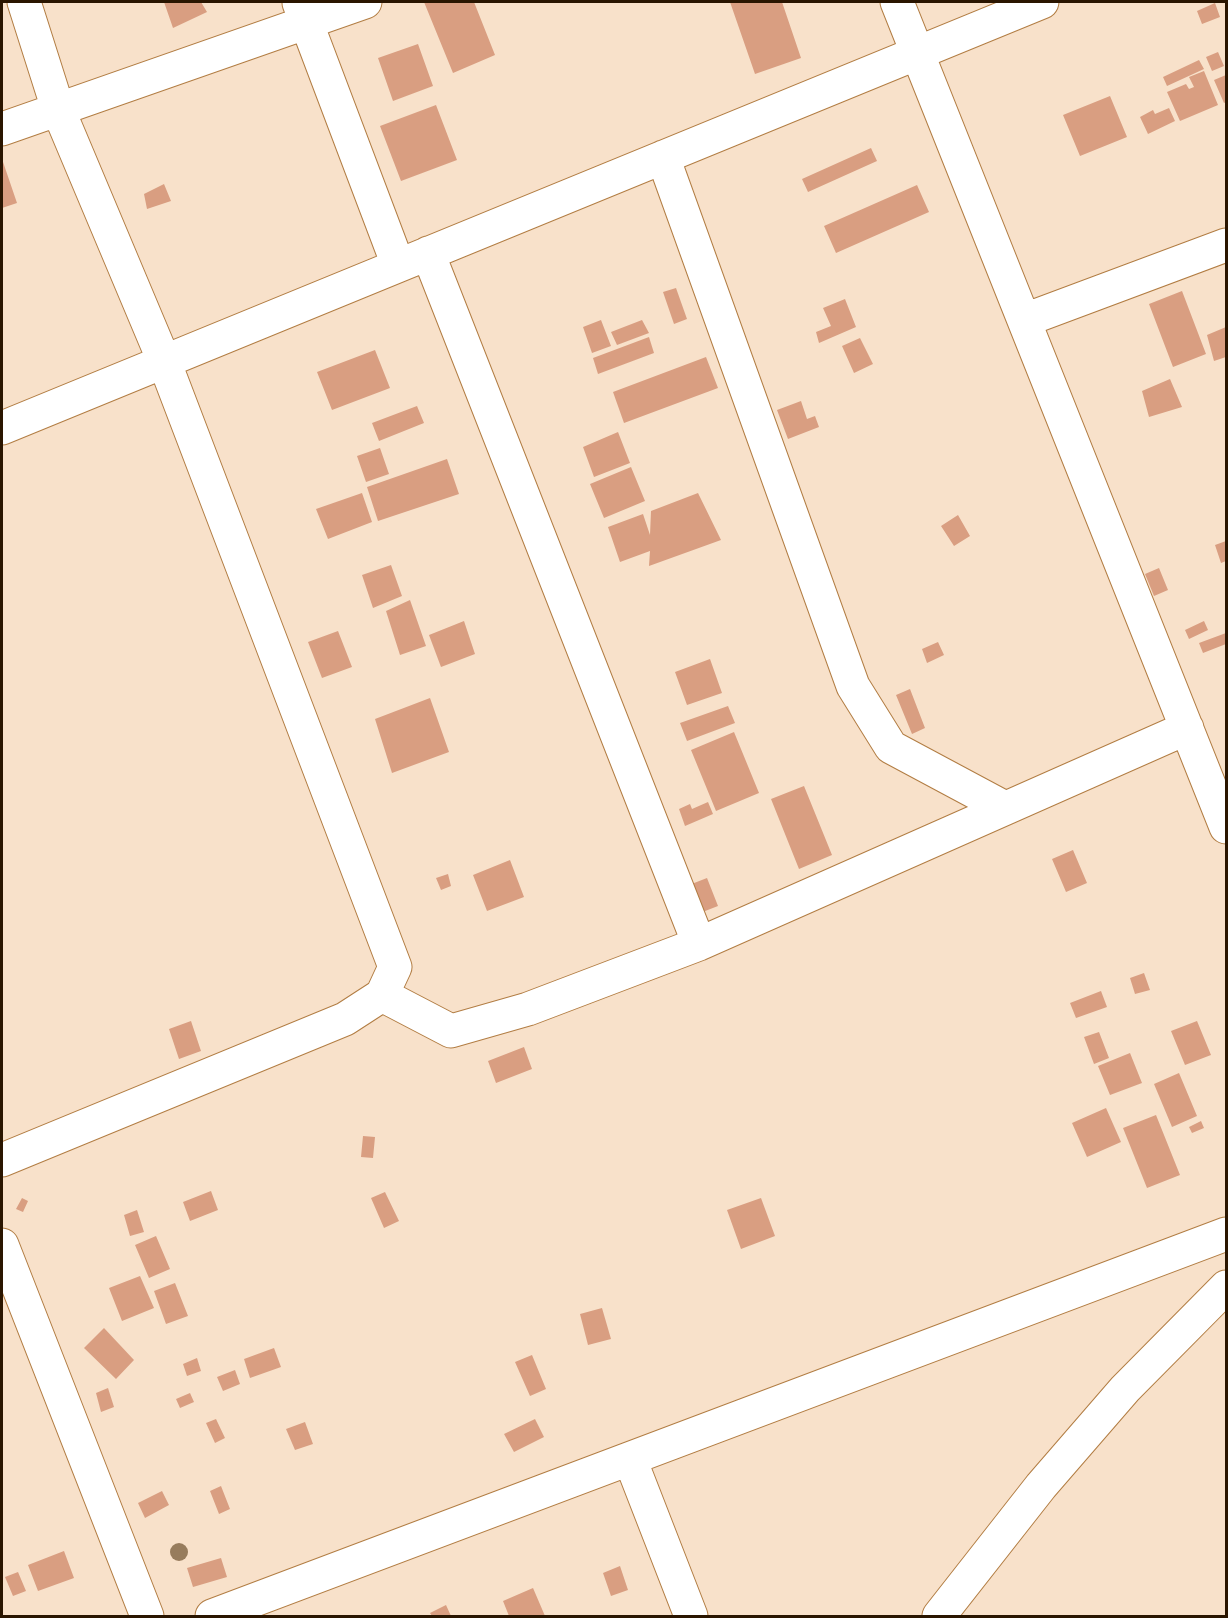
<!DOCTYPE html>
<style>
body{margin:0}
#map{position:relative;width:1228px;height:1618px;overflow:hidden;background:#f8e1ca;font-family:"Titillium Web",sans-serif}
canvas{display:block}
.frame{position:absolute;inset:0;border:3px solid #2a1500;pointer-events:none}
</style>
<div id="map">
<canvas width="1228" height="1618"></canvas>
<div class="frame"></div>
</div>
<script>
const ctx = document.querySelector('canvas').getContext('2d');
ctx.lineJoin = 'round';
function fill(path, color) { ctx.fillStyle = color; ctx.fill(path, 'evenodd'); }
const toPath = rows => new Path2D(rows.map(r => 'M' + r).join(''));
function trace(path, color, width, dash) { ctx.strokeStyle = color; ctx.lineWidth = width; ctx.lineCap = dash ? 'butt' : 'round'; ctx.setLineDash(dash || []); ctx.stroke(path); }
const building = toPath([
 [164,2,201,2,207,12,173,28],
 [424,2,474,2,495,55,453,73],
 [730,2,782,2,801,58,755,74],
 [1215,3,1220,17,1202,24,1197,11],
 [418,44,433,86,393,101,378,58],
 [1218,52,1224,66,1212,71,1206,57],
 [1199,60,1204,69,1167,86,1163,77],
 [1204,71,1218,105,1180,121,1167,92,1186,84,1189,89,1194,87,1189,77],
 [1226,75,1226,102,1224,103,1214,80],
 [1110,96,1127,137,1080,156,1063,115],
 [436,105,457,160,401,181,380,126],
 [1169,108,1175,121,1148,134,1140,117,1153,110,1155,114],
 [871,148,877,161,808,192,802,179],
 [2,159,17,203,2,208],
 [164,184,171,201,147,209,144,194],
 [917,185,929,212,836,253,824,226],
 [676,288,687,319,674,324,663,292],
 [1182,291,1206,354,1173,367,1149,304],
 [845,299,856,327,819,343,816,332,831,326,823,308],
 [601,320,611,346,592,353,583,327],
 [642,320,649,333,617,345,611,332],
 [1226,327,1226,357,1214,361,1207,335],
 [649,337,654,353,598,374,593,358],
 [860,338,873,364,854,373,842,346],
 [375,350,390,388,332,410,317,372],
 [706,357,718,388,624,423,613,392],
 [1170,379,1182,407,1149,417,1142,391],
 [801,401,807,419,815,416,819,427,788,439,777,410],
 [417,406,424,423,379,441,372,423],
 [618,432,630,463,594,477,583,447],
 [380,448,389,474,366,482,357,456],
 [447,459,459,494,378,521,367,487],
 [631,467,645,501,604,518,590,484],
 [362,493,372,522,328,539,316,509],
 [698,493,721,540,649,566,650,551,620,562,608,527,643,514,650,535,651,511],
 [958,515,970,536,954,546,941,526],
 [1226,541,1226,561,1221,563,1215,545],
 [391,565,402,596,373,608,362,575],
 [1159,568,1168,590,1154,596,1145,574],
 [410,600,426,646,400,655,386,611],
 [464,621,475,654,441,667,429,635],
 [1204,621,1208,630,1189,639,1185,630],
 [338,631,352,667,322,678,308,642],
 [1226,633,1226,644,1203,653,1199,643],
 [938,642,944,655,927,663,922,649],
 [710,659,722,693,687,705,675,672],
 [910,689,925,728,912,734,896,695],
 [430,698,449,752,392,773,375,719],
 [728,706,735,723,687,741,680,723],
 [734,732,759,793,716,811,691,750],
 [804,786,832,855,799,869,771,799],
 [708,802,713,814,685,826,679,809,690,804,692,809],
 [1073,850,1087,883,1066,892,1052,859],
 [510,860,524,897,487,911,473,875],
 [448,874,451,886,441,890,436,878],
 [707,878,718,906,700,913,689,885],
 [1144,973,1150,990,1135,994,1130,978],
 [1101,991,1107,1007,1076,1018,1070,1003],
 [191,1021,201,1051,179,1059,169,1029],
 [1197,1021,1211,1055,1185,1065,1171,1031],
 [1099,1032,1109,1058,1094,1064,1084,1037],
 [524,1047,532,1069,496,1083,488,1061],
 [1130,1053,1142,1083,1110,1095,1098,1066],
 [1179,1073,1197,1116,1172,1127,1154,1084],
 [1106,1108,1121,1142,1087,1157,1072,1123],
 [1156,1115,1180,1175,1147,1188,1123,1128],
 [1201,1121,1204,1128,1192,1133,1189,1127],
 [363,1136,375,1137,373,1158,361,1157],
 [211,1191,218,1210,190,1221,183,1202],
 [385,1192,399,1221,384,1228,371,1198],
 [22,1198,28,1201,23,1212,16,1209],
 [761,1198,775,1236,741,1249,727,1210],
 [137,1210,144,1232,130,1236,124,1215],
 [156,1236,170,1269,149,1278,135,1245],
 [140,1276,154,1308,122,1321,109,1288],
 [175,1283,188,1316,166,1324,154,1291],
 [602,1308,611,1339,588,1345,580,1314],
 [104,1328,134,1360,116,1379,84,1348],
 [274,1348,281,1367,250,1378,244,1359],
 [532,1355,546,1389,530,1396,515,1362],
 [197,1358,201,1371,187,1376,183,1364],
 [235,1370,240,1384,223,1391,217,1377],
 [108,1388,114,1407,101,1412,96,1393],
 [190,1393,194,1402,180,1408,176,1399],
 [216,1419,225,1438,215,1443,206,1423],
 [535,1419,544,1437,514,1452,504,1434],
 [305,1422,313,1444,295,1450,286,1429],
 [221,1486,230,1509,219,1514,210,1491],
 [162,1491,169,1505,145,1518,138,1503],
 [64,1551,74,1578,38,1591,28,1565],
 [221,1558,227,1577,193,1587,187,1568],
 [620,1566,628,1590,611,1596,603,1573],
 [18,1572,26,1591,13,1596,5,1577],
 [533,1588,545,1616,509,1616,503,1601],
 [446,1605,451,1616,432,1616,430,1613]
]);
const minor = toPath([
 [897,2,1226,827],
 [299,3,398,265],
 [2,129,365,2],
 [663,157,853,686,891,747,1005,808],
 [428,253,699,944],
 [1025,320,1226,245],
 [2,428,1042,2],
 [382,995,451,1031,528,1009,699,944,1187,728],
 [2,1160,345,1019,382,995,395,967,164,361,58,109,24,2],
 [2,1245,147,1616],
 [630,1459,691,1616],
 [212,1616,1226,1234],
 [939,1616,1041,1486,1125,1389,1226,1287]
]);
const trees = [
 [179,1552]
];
fill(building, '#d99e81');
trace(minor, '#b27d43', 35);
trace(minor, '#fff', 33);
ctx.fillStyle = '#977c5d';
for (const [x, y] of trees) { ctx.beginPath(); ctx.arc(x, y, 9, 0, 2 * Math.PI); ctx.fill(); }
</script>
